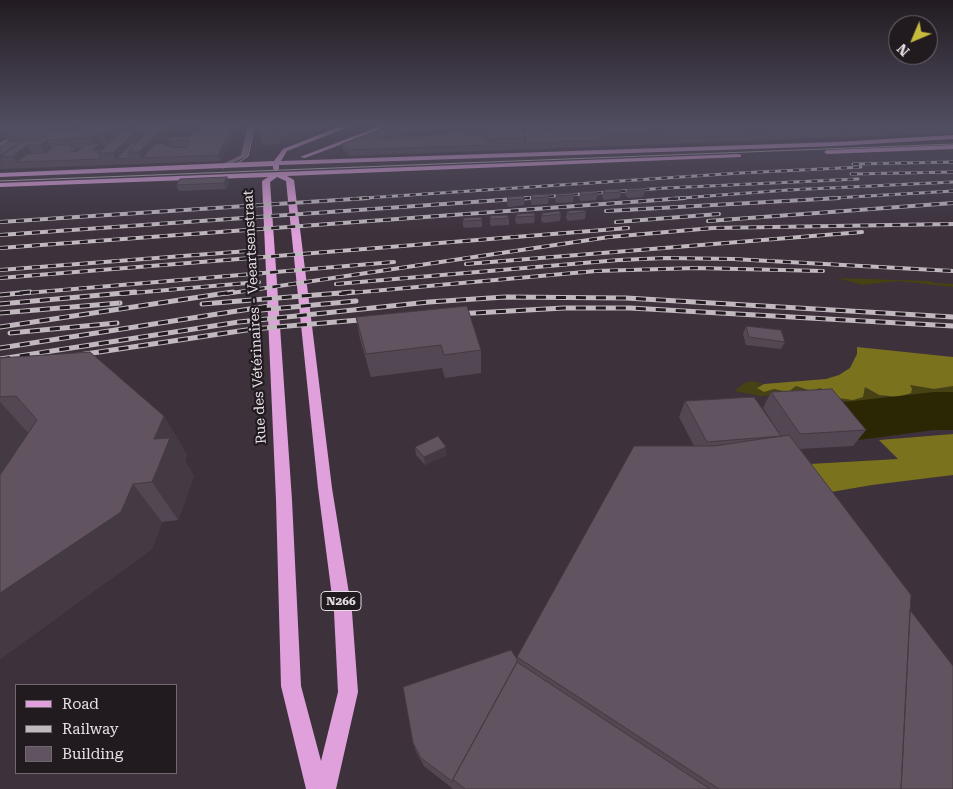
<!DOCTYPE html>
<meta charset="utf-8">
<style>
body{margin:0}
#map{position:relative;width:953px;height:789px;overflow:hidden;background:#3d313c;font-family:"Roboto Serif",serif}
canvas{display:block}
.legend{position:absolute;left:15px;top:684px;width:162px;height:90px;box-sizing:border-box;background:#211b20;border:1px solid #70696f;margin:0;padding:6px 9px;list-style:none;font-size:15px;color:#e7dfe6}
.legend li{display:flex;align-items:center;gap:10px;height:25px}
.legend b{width:25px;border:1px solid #70696f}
.north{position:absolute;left:888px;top:15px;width:50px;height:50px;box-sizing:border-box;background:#211b20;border:1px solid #70696f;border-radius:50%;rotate:225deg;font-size:14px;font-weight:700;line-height:20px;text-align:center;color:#e7dfe6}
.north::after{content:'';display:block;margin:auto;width:18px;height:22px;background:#c7bb3b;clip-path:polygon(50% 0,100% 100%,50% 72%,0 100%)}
</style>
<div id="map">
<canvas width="953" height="789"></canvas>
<ul class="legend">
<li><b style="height:6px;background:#e0a0dc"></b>Road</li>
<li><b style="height:6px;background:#c1b8c0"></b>Railway</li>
<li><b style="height:14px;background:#615360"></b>Building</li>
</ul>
<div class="north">N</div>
</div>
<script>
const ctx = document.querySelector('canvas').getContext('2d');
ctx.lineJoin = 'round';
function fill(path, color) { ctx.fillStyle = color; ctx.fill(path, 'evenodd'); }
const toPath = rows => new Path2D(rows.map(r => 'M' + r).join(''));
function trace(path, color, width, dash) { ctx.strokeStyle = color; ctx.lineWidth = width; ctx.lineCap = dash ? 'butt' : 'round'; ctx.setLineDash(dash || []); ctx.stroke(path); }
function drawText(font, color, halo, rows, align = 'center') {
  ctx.font = font + ' "Roboto Serif",serif'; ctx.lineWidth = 4.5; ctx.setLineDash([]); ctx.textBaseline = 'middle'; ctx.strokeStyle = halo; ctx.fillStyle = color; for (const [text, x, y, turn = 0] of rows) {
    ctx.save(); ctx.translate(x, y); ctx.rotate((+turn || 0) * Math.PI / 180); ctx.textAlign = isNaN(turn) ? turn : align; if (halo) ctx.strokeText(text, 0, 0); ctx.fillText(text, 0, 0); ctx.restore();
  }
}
const green = toPath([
 [837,278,930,281,935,283,953,284,953,287,898,281,862,285],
 [752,381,764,384,757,386,770,391,774,389,782,391,796,386,803,389,820,388,864,393,865,387,874,393,887,397,909,385,934,389,953,386,953,399,853,404,824,393,760,396,735,391,744,383]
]);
const forest = toPath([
 [857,347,953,357,953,386,934,389,910,385,912,389,911,393,898,397,879,395,865,387,863,397,853,400,838,398,820,388,811,391,796,386,788,392,774,389,764,392,757,388,764,384,826,379,839,375,850,368,857,354],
 [953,434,953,475,872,485,802,497,774,466,898,459,879,440]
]);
const river = toPath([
 [934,392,953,392,953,430,934,430,836,443,817,437,809,423,817,409,836,403,934,392]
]);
const minor = toPath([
 [26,125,34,125,0,148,0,143,26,125],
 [248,125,254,125,247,156,223,168,219,168,219,166,241,155,248,125]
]);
const major = toPath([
 [344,125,354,125,287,151,281,161,836,142,953,135,953,139,836,146,279,165,279,169,276,171,273,169,273,166,0,177,0,173,274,161,283,149,344,125],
 [383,125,393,125,305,158,300,157,383,125],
 [953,145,953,149,827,154,824,152,827,150,953,145],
 [739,154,741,155,741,157,287,176,294,180,332,488,352,612,358,692,336,789,306,789,281,686,276,500,262,181,268,177,0,187,0,183,739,154],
 [277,177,286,181,318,488,334,612,338,692,321,761,301,686,292,500,270,182,277,177]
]);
const tram = toPath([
 [223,168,238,163,248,156,255,125],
 [0,181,953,144]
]);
const railFar2 = toPath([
 [853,164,953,162],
 [851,174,953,172],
 [350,199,740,173,861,167],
 [512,199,666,188,858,179],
 [668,199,788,190,953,182],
 [817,199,953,191]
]);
const railFar1 = toPath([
 [606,211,839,198],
 [708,221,953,203],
 [0,222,369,198],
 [616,222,719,214],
 [0,235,530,198],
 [0,248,685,198],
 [466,264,862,232],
 [0,270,248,251],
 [0,278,628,228],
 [336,284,619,260,666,258,733,259,953,271],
 [15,294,394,262],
 [121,294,259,282],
 [225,294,609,237,713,228,953,224],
 [339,294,596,271,696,268,823,271]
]);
const rail = toPath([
 [0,295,30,292],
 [0,304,135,292],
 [202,304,353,292],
 [261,310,356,301],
 [0,313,120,303],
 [456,314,564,308,630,308,953,326],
 [0,327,233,292],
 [10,333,117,323],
 [0,348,269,306],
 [79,355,253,329,371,319],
 [0,359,239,322,429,302,505,297,626,298,953,317]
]);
const wall = toPath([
 [73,125,67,130,80,130,85,125,129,125,113,140,135,130,133,125,169,125,172,133,163,143,166,143,167,145,169,145,167,141,190,136,200,132,199,129,200,125,238,125,221,161,0,169,0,147,8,142,4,136],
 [139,134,145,134,141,139],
 [108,144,105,147,102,149,100,147,103,145],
 [187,146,186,148,173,147],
 [257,125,333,125,280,144,262,145],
 [392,125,581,125,582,127,589,127,588,125,953,125,953,133,349,156,343,150,342,144],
 [459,127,463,131,468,131,469,134,431,135,441,130,449,128],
 [520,127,527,127,528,130,522,130],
 [227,177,229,184,226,189,179,191,176,185],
 [627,189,645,190,643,197,628,198,625,195],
 [603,190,621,192,620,198,604,200,602,197],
 [580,192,598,193,596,200,581,201,579,199],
 [556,194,574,195,573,202,557,203,555,200],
 [531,195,549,197,548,204,532,205,531,202],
 [507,197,525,199,524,205,508,207,507,204],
 [567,211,586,212,585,219,568,221,566,218],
 [542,213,561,214,560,221,543,223,541,220],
 [516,214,535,216,534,223,517,224,515,221],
 [490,216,509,218,509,225,491,226,490,223],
 [463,218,482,220,482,227,464,228,463,225],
 [356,317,481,350,481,373,445,378,442,368,371,377,360,339],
 [746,326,785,342,781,349,746,345,743,334],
 [0,358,164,416,187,455,185,461,194,476,178,520,162,522,152,549,0,659],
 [771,392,866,430,853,446,799,449,910,610,953,789,453,789,424,766,416,752,413,743,517,659,517,657,694,446,679,417,685,401,781,436,763,408],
 [415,447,447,455,425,465,416,455]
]);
const shadedWall = toPath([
 [8,125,20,125,0,138,0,130],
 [52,125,73,125,54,139,44,131],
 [111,125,129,125,108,144,102,133],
 [158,125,169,125,172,133,150,157,142,158,139,152],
 [233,125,238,125,221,161,218,155],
 [275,125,333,125,280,144],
 [440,125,449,125,449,128,441,130,431,135,430,130],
 [424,128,424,133,429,132,429,138,418,140,418,134,420,130],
 [137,129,142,141,128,152,116,159,119,165,113,153],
 [409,131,409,137,401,134],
 [97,133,103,145,100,147,102,150,92,150,95,147,91,138],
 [47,140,54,152,47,157,40,145],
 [27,145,34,157,16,162,20,169,13,156],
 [74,145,76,149,78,147,81,153,75,158,70,148],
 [227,177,229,184,226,189,224,183],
 [0,402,31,436,0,489],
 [164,416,187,455,185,461,194,476,178,520,152,482,154,439],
 [446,447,447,455,425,465,424,457],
 [133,484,162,522,152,549,0,659,0,593]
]);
const building = toPath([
 [0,125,8,125,0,130,0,125],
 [21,125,52,125,44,131,80,130,85,125,111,125,102,133,97,133,91,138,47,140,40,145,27,145,13,156,0,157,22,141,41,140,48,135,4,136,21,125],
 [154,125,165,125,139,152,128,152,154,125],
 [201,125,233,125,218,155,142,158,155,144,166,143,164,145,173,145,170,147,186,148,190,140,167,141,171,137,190,136,193,132,203,132,205,128,199,129,201,125],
 [278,125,315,125,278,138,280,133,278,125],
 [392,125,440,125,430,130,424,128,420,130,429,132,418,134,418,136,444,134,444,133,460,130,471,135,484,135,487,145,348,150,342,144,392,125],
 [409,131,418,134,407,136,401,134,409,131],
 [390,136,395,138,382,139,390,136],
 [490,125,500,125,500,126,519,126,526,138,487,139,484,129,491,129,490,125],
 [569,125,581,125,582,127,594,127,605,140,525,143,526,138,522,130,543,128,545,130,557,129,556,127,565,127,566,133,578,132,574,126,569,127,569,125],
 [599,125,646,125,653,133,606,135,599,125],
 [652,125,706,125,707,126,654,128,652,125],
 [725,125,762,125,767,129,731,130,725,125],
 [847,125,906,125,914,129,845,131,847,125],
 [137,129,113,153,98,153,124,130,137,129],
 [721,129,729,136,704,137,706,130,721,129],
 [21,141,0,156,0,147,8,142,21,141],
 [132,143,137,143,128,152,131,158,116,159,132,143],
 [86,144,99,144,92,150,100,150,105,147,98,153,101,159,16,162,28,154,46,153,56,145,74,145,70,148,78,147,71,152,79,151,86,144],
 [0,157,3,163,0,163,0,157],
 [227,177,224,183,176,185,180,179,227,177],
 [642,188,645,190,629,191,627,189,642,188],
 [619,189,621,192,605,193,603,190,619,189],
 [596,191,598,193,582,195,580,192,596,191],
 [572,193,574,195,557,196,556,194,572,193],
 [548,194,549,197,533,198,531,195,548,194],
 [523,196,525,199,508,200,507,197,523,196],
 [584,210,586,212,569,214,567,211,584,210],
 [559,211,561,214,543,216,542,213,559,211],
 [534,213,535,216,517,217,516,214,534,213],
 [507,215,509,218,491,219,490,216,507,215],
 [481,217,482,220,464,221,463,218,481,217],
 [467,306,481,350,444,355,441,345,366,354,356,317,467,306],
 [746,326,781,330,785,342,749,337,746,326],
 [90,352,164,416,154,439,170,438,152,482,133,484,121,512,0,593,0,475,37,420,16,396,0,397,0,358,90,352],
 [832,389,866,430,800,434,771,392,832,389],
 [754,397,781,436,707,442,685,401,754,397],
 [789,435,911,595,901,789,719,789,517,657,634,446,714,446,789,435],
 [438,436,446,447,424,457,415,447,438,436],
 [910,610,953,666,953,789,901,789,910,610],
 [511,650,517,659,517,662,453,779,453,782,421,758,413,743,403,687,511,650],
 [517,662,710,789,465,789,453,779,517,662]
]);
const shields = [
 [341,601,40]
];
const shieldNames = [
 ["N266",341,601]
];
const streetNames = [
 ["Rue des Vétérinaires - Veeartsenstraat",255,317,-93]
];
fill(green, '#474213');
fill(forest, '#7a721d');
fill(river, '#2b2704');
fill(minor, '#8b6c89');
fill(major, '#e0a0dc');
trace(tram, '#c1b8c0', 1);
trace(railFar2, '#c1b8c0', 3);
trace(railFar1, '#c1b8c0', 4);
trace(rail, '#c1b8c0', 5);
trace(railFar2, '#211b20', 2, [6]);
trace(railFar1, '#211b20', 2.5, [8]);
trace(rail, '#211b20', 3, [10]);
fill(wall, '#534753');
fill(shadedWall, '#443a43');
fill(building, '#615360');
trace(building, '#443a43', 1);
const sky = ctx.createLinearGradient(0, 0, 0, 236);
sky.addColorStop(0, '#221b21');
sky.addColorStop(0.53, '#514e61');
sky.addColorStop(1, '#514e6100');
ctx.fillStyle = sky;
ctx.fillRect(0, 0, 953, 236);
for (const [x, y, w] of shields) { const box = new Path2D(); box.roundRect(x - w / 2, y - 9.5, w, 19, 4); ctx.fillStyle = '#211b20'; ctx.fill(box); trace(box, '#e7dfe6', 1); }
drawText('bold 12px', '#e7dfe6', null, shieldNames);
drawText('14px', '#e7dfe6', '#211b20', streetNames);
</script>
